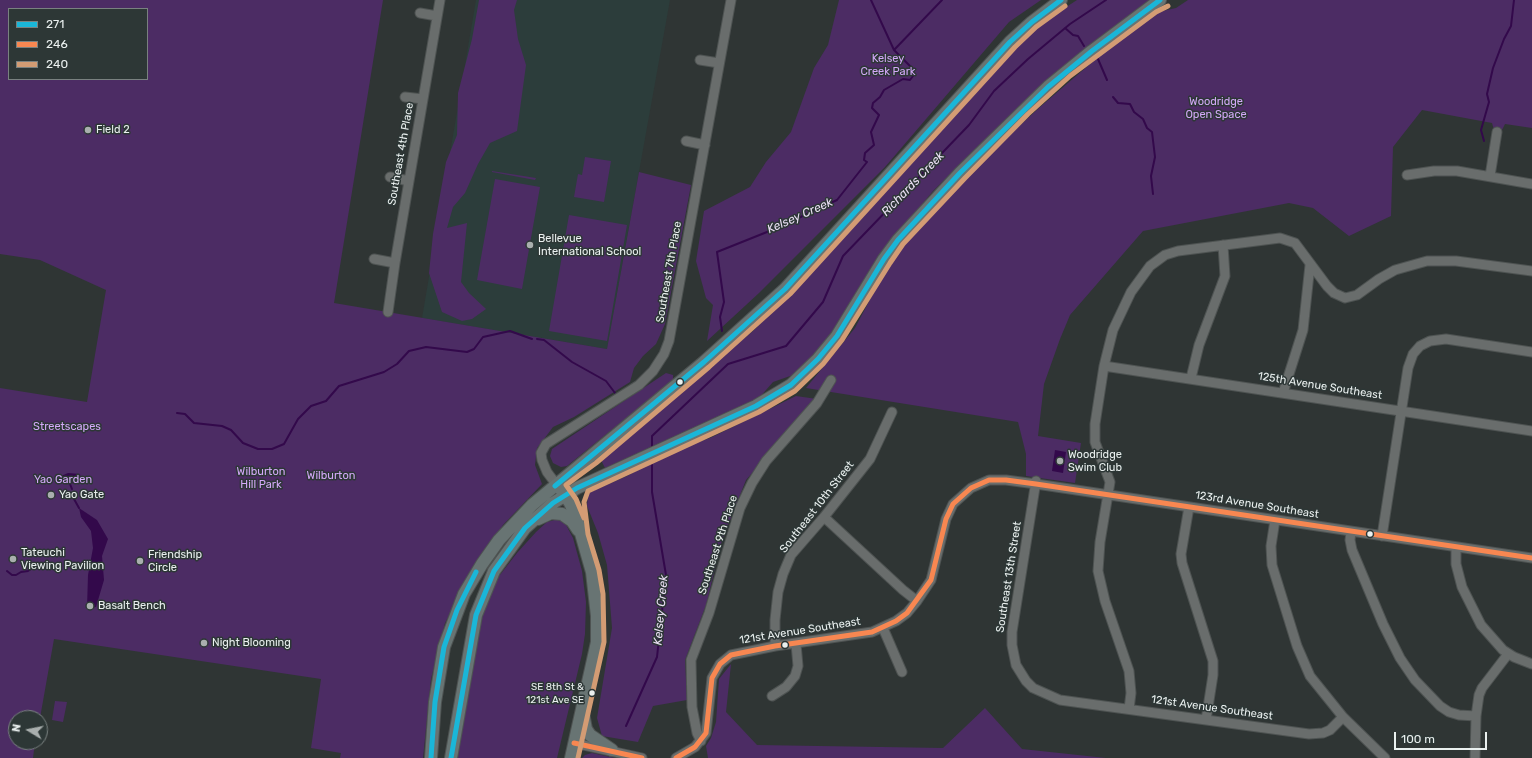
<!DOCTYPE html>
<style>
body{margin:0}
#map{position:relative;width:1532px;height:758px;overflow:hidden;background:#2f3534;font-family:Rubik,sans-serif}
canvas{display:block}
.legend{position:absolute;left:8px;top:8px;width:140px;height:72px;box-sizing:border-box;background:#2d3736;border:1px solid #798180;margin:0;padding:5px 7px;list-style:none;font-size:12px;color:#eaf0ef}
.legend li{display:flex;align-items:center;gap:8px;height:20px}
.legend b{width:20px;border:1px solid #798180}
.north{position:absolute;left:8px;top:710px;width:40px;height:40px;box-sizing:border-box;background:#2d3736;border:1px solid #798180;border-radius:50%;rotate:280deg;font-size:11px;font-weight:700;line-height:16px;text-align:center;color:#eaf0ef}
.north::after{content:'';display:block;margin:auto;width:14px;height:18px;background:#a9afae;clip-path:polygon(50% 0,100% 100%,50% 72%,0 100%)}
.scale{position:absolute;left:1394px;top:732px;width:93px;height:18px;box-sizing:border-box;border:2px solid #eaf0ef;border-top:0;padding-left:5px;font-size:12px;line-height:14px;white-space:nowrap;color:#eaf0ef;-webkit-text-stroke:3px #2d3736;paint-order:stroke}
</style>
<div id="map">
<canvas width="1532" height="758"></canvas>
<ul class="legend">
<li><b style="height:5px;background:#1ab6d8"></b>271</li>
<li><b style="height:5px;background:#f88751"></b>246</li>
<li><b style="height:5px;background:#d39c74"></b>240</li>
</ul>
<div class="north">N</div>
<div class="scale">100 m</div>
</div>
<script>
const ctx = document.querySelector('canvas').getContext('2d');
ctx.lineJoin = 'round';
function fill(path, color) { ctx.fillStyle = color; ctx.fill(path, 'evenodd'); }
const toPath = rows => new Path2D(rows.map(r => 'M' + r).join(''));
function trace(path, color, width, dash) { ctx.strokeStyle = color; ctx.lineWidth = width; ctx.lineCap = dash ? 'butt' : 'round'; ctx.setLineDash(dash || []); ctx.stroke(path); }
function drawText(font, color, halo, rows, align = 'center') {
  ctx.font = font + ' Rubik,sans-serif'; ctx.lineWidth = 3; ctx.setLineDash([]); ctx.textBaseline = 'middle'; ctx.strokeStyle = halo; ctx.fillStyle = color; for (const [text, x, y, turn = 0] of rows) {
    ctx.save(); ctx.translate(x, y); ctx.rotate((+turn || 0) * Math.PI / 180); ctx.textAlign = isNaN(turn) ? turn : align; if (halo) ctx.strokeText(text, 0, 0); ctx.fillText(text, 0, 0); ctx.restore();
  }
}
const built = toPath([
 [476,0,670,0,607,349,422,318]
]);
const green = toPath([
 [0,0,383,0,334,303,607,349,639,172,691,185,665,324,656,344,643,356,634,368,630,382,574,417,553,427,544,439,537,448,535,465,542,484,503,525,467,581,445,623,431,679,423,758,340,758,341,753,311,748,321,679,54,639,40,718,16,718,16,742,35,742,33,758,0,758,0,388,87,402,106,290,40,260,0,254],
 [9,9,147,9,147,79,9,79],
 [479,0,517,0,514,10,518,39,526,65,517,131,490,143,478,164,465,193,453,207,447,228,467,223,461,282,469,293,486,309,472,319,462,321,442,312,429,273,433,234,446,162,457,135,458,93,472,39],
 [839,0,1041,0,1009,22,885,167,759,293,707,341,713,305,706,298,696,261,704,211,750,187,766,162,791,132,814,68,828,45],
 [1077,0,1155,0,1079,54,1015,110,933,191,888,245,825,343,793,375,773,382,759,398,605,468,600,458,753,331,798,286,1012,49,1045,21],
 [1188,0,1532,0,1532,128,1505,124,1501,132,1494,130,1492,123,1422,110,1393,147,1391,216,1349,236,1313,208,1289,203,1143,231,1070,315,1060,339,1044,384,1038,436,1081,443,1075,483,1026,476,1026,454,1018,422,806,388,855,328,886,269,910,234,979,163,1040,107,1132,28,1153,13,1176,8],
 [585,157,611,161,604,202,574,197,578,174,582,175],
 [492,171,536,178,535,180,492,172],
 [495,179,540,187,522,289,477,280],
 [569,215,627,225,607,341,549,331],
 [666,373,673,375,673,380,567,466,561,467,553,463,550,456,552,449],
 [796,396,817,399,746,480,722,540,706,605,685,660,687,700,653,706,638,742,602,736,597,718,612,628,607,565,598,533,587,506,588,493,627,476,668,453,710,438],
 [558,519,565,523,573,538,582,571,586,602,585,634,582,654,557,758,455,758,477,631,483,609,496,580,517,553,536,532,547,522],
 [731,664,726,712,757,745,943,748,985,708,1022,749,1106,758,708,758,706,746,711,738,716,722,719,679],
 [55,701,67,702,63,722,52,720],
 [592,753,615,758,582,758,585,755]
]);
const water = toPath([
 [1055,450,1066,452,1063,473,1052,471],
 [68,473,80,474,81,479,77,484,64,482,61,476],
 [79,508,97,520,108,539,102,556,104,580,96,607,87,608,88,575,93,548,91,531,81,517]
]);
const stream = toPath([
 [871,0,894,50],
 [1065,28,1073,35,1078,36,1084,46],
 [1098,59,1107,80],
 [1113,97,1118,103,1130,104,1134,112,1143,119,1147,128,1152,132,1155,157,1151,176,1153,194],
 [1484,141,1481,130,1489,102,1487,94,1493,68,1504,39,1511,26,1514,0],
 [722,331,720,317,724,302,717,252,777,228,837,200,867,162,864,160,865,153,874,145,871,132,879,115,872,108,873,103,880,97,884,90,903,79,910,80,913,76,913,69,894,50,942,0],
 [537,339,544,340,572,362,606,381,615,393],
 [177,413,185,414,194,423,222,426,231,430,243,443,258,449,272,449,284,444,298,419,311,406,326,401,339,386,384,372,397,364,409,351,426,347,467,352,474,349,483,337,510,331,532,339],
 [652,448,652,436,728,364,786,346,823,302,843,256,969,125,994,91,1028,59,1070,24,1106,0],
 [70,484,72,489],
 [74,499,79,508],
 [7,571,12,575,16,575,21,572,28,571,34,567],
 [626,726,657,657,666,575,652,492,652,465]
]);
const minor = toPath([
 [420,13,437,16],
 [700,60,719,63],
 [405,97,423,99],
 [686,141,705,145],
 [1407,175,1434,171,1457,171,1532,184],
 [1490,176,1497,132],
 [390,177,409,181],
 [374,259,395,263],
 [388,312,395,263,440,0],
 [1104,366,1532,431],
 [1191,378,1199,345,1225,276,1223,245],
 [1283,393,1303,330,1310,265],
 [1036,481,1012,632,1012,645,1016,665,1026,681,1033,688,1060,700,1309,734,1323,733,1330,730,1343,717,1385,758],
 [556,484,547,472,542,460,541,453,546,444,639,385,653,371,664,354,669,341,731,0],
 [1189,507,1181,554,1182,563,1213,661,1213,675,1206,720],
 [824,517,903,590,917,601],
 [1275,520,1271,546,1272,565,1297,646,1310,676,1343,717],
 [1351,532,1350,540,1352,550,1383,624,1400,658,1415,680,1440,706,1449,712,1459,715,1476,716],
 [1382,536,1408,368,1413,354,1420,346,1430,341,1446,339,1532,352],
 [1456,548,1456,564,1462,587,1481,625,1503,650,1514,657,1532,664],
 [883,628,902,672],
 [775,646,775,620,778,592,783,574,791,555,824,517,870,459,892,412],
 [772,696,786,687,795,676,798,666,796,644],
 [1129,709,1131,693,1129,671,1105,601,1098,571,1100,542,1110,482,1095,442,1095,424,1104,366,1113,330,1131,292,1150,266,1165,255,1178,251,1280,238,1295,243,1327,286,1334,293,1345,298,1357,295,1379,279,1395,270,1427,261,1456,261,1532,271],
 [701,741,697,733,692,707,691,660,709,613,740,508,752,483,766,461,817,403,831,380],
 [574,743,642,758],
 [676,758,695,747,706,733,712,678,720,664,731,655,775,646,872,632,896,621,907,613,917,601,931,580,946,519,953,504,971,488,989,480,1006,480,1036,484,1532,558],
 [1475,758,1476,716,1479,695,1482,688,1508,654]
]);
const major = toPath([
 [560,488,570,503,576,516,592,572,597,616,597,642,571,758],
 [538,519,551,513,562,514,572,521,578,530],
 [583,713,586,729,590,735,612,750],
 [431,758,435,702,444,647,464,594,482,564,499,540,532,505,704,362,785,289,1010,42,1032,22,1061,0],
 [451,758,476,615,494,571,525,528,553,503,577,488,756,406,791,385,818,359,837,336,884,259,898,240,960,173,1048,87,1092,51,1160,0]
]);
const bus1 = toPath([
 [555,486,704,362,785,289,1010,42,1032,22,1061,0],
 [431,758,435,702,444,647,457,610,476,572],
 [451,758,476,615,494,571,525,528,553,503,577,488,756,406,791,385,818,359,837,336,884,259,898,240,960,173,1048,87,1092,51,1160,0]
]);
const bus2 = toPath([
 [574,743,642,758],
 [676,758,695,747,706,733,712,678,720,664,731,655,775,646,872,632,896,621,907,613,931,580,946,519,953,504,971,488,989,480,1006,480,1036,484,1532,558]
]);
const bus3 = toPath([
 [584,518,576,499,566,485,596,463,709,367,790,294,1015,47,1036,27,1065,6],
 [578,758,604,642,603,594,599,570,588,534,584,502,588,491,759,412,795,391,823,364,842,340,890,263,903,244,965,178,1028,114,1070,76,1156,12,1168,6]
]);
const markers = [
 [88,130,4,"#a9afae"],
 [530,245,4,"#a9afae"],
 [680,382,3.5,"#eaf0ef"],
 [1060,461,4,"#a9afae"],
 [51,495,4,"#a9afae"],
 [1370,534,3.5,"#eaf0ef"],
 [13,559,4,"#a9afae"],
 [140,561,4,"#a9afae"],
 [90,606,4,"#a9afae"],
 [204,643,4,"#a9afae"],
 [785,645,3.5,"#eaf0ef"],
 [592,693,3.5,"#eaf0ef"]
];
const busNames = [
 ["SE 8th St &",584,687],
 ["121st Ave SE",584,700]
];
const parkNames = [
 ["Kelsey",888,59],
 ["Creek Park",888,72],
 ["Woodridge",1216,102],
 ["Open Space",1216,115],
 ["Streetscapes",67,427],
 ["Wilburton",261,472],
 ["Hill Park",261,485],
 ["Wilburton",331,476],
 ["Yao Garden",63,480]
];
const poiNames = [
 ["Field 2",96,130],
 ["Bellevue",538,239],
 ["International School",538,252],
 ["Woodridge",1068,455],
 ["Swim Club",1068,468],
 ["Yao Gate",59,495],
 ["Tateuchi",21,553],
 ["Viewing Pavilion",21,566],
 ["Friendship",148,555],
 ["Circle",148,568],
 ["Basalt Bench",98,606],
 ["Night Blooming",212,643]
];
const streetNames = [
 ["Southeast 4th Place",401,154,-80],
 ["Southeast 7th Place",669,272,-80],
 ["125th Avenue Southeast",1320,386,9],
 ["123rd Avenue Southeast",1257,505,9],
 ["Southeast 10th Street",817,507,-52],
 ["Southeast 9th Place",718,545,-72],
 ["Southeast 13th Street",1009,577,-81],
 ["121st Avenue Southeast",800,631,-9],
 ["121st Avenue Southeast",1212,708,8]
];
const waterNames = [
 ["Richards Creek",913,184,-46],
 ["Kelsey Creek",800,216,-24],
 ["Kelsey Creek",661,610,-85]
];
fill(built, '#2c3d3b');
fill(green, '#4c2c64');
fill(water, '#33094b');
trace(stream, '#33094b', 2);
trace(minor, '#4e5352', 11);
trace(major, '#4e5352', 14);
trace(minor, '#696d6c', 9);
trace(major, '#687473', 12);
trace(bus1, '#1ab6d8', 5);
trace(bus2, '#f88751', 5);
trace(bus3, '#d39c74', 5);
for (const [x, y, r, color] of markers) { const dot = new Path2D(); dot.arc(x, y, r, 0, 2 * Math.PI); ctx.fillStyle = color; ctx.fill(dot); trace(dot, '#2d3736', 1.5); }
drawText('10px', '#eaf0ef', '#2d3736', busNames, 'right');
drawText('11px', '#d4a9f9', '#2d3736', parkNames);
drawText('11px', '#eaf0ef', '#2d3736', poiNames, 'left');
drawText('11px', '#eaf0ef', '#2d3736', streetNames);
drawText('italic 12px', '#eadff4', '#2d3736', waterNames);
</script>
